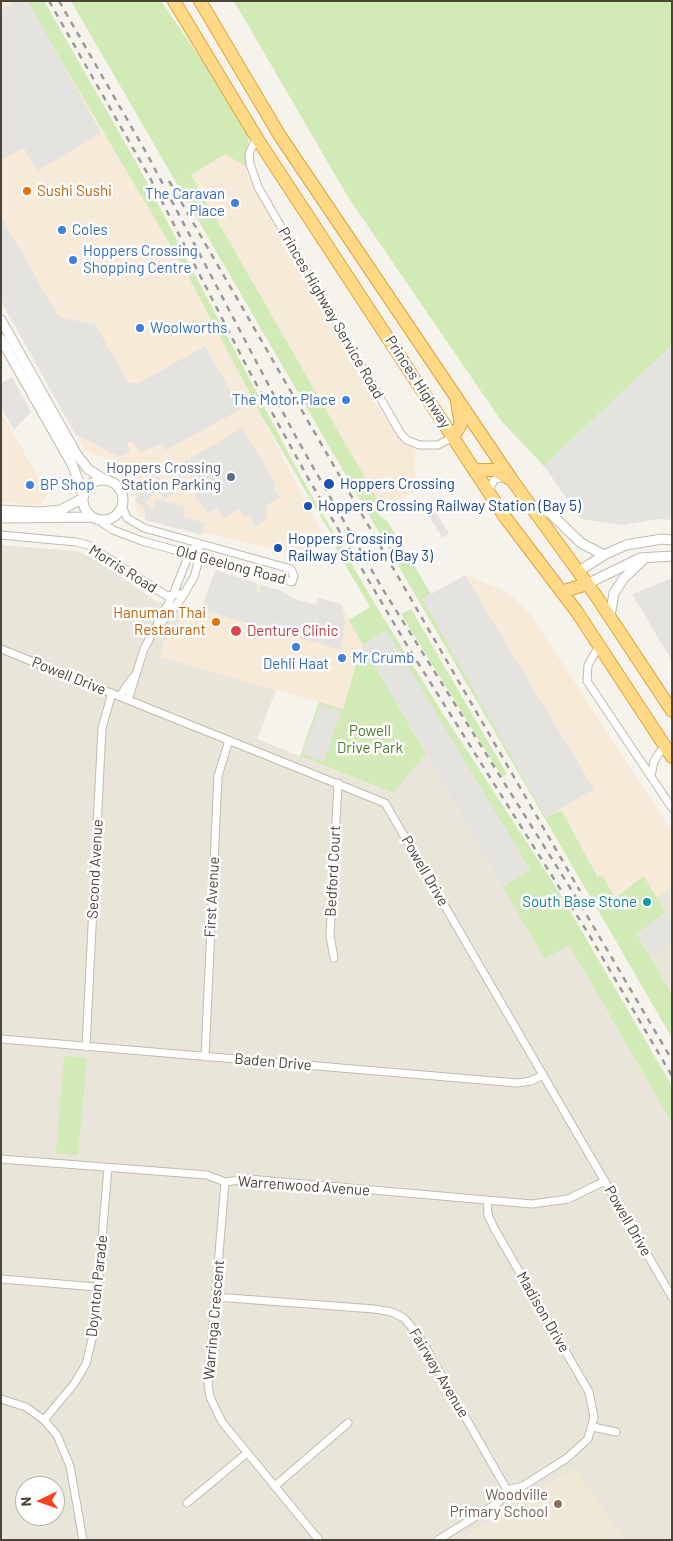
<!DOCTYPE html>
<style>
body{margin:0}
#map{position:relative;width:673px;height:1541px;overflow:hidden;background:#f6f3ec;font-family:Barlow,sans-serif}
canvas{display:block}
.frame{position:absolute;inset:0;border:2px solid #4b4439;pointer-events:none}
.north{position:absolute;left:15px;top:1476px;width:50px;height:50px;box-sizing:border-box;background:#fff;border:1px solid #b7b4b0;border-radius:50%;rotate:267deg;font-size:14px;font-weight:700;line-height:20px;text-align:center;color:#4b4439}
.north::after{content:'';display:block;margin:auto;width:18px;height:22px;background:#fc3f1d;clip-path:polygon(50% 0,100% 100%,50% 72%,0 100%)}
</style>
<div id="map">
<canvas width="673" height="1541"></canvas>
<div class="frame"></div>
<div class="north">N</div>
</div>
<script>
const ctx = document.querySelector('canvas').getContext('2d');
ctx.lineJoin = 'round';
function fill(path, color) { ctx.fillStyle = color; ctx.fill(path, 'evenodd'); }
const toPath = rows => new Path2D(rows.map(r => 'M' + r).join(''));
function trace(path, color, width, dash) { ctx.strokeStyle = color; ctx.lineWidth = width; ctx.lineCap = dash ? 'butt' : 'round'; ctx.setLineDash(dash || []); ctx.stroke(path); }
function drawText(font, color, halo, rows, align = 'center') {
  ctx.font = font + ' Barlow,sans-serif'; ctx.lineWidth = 5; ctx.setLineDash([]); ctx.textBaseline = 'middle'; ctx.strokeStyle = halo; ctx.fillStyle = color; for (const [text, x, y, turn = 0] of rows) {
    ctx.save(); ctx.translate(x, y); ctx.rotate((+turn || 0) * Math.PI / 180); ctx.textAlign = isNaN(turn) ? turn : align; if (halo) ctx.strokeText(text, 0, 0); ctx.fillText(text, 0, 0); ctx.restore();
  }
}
const residential = toPath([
 [1,545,75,551,91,556,156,601,185,611,164,642,161,657,276,690,257,739,392,793,426,754,545,959,569,945,672,1123,672,1540,1,1540],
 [25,1486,55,1486,55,1516,25,1516],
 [672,887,672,995,650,956,656,898]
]);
const commercial = toPath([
 [1,1,26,1,185,270,321,531,315,553,290,553,138,516,135,501,121,465,85,450,1,299],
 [225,154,246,167,249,180,384,417,405,444,415,450,415,492,382,509,191,175],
 [1,412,48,494,40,505,1,502],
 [215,570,282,591,295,599,316,605,318,598,341,604,363,645,361,661,356,665,343,709,160,657,164,642,185,611,199,609,203,605],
 [465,575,502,590,514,598,530,614,672,832,672,887,656,898,644,877,615,898,602,875,599,877,561,810,593,789]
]);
const education = toPath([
 [574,1468,625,1540,459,1540]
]);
const green = toPath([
 [26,1,44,1,136,162,300,475,375,604,440,709,559,892,672,1086,672,1123,569,945,545,959,502,886,530,870,386,631,363,645,349,620,370,607,337,551,334,539,261,415,185,270],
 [71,1,161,1,220,87,249,134,246,167,225,154,191,175,379,502,374,505,380,516,388,522,431,594,423,599,547,817,561,810,598,877,602,875,615,898,644,876,664,910,665,913,637,934,672,994,672,1038],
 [234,1,672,1,672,345,544,466,502,422,348,197],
 [411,609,507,774,502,777,401,614],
 [361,661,375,665,426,754,393,793,300,756,319,702,343,709,356,665],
 [64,1056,87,1058,78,1155,56,1153]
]);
const parking = toPath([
 [15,1,28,1,101,133,37,171,24,148,1,160,1,9],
 [1,217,57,314,62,318,95,324,128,382,137,384,205,346,241,409,166,450,162,444,140,452,132,440,127,444,130,451,120,457,75,434,1,301],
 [672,345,672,520,659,519,623,525,581,519,544,466],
 [12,377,31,412,14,430,1,406,1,383],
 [242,428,277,486,274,488,280,497,265,506,266,520,262,521,257,526,253,527,252,514,244,518,239,509,223,518,217,508,208,513,195,496,200,492,188,473,180,478,174,468],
 [159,477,165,487,168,485,173,494,164,499,158,491,153,494,146,504,153,509,156,499,185,507,183,517,205,523,202,535,145,520,145,509,135,501,143,486,152,493,147,484],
 [433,502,434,509,449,534,442,538,423,506],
 [215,570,258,584,256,592,259,592,261,585,282,591,295,599,316,605,318,598,341,604,345,621,341,650,199,609,203,605],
 [465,575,594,789,546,818,422,599],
 [672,578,672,661,632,594],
 [387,631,530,870,502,886,375,665,361,661,363,645],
 [320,705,341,711,324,762,302,754],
 [665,913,672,920,672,942,650,956,637,934]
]);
const minor = toPath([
 [258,140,254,143,249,154,250,164,258,187,401,434,407,440,419,445,438,445,453,437],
 [489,490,494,480,504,477],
 [97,519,113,530,142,541,292,582,294,576,291,569,144,528,127,518,122,506],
 [1,535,76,542,88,545,167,596,185,593],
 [163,621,181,599,194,577,200,556,198,543],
 [599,646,588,665,587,681,672,808],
 [1,649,385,803,672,1297],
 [120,696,133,677],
 [128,700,144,649,173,595,189,554,198,543],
 [651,776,654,761,664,746],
 [334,958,330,936,338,783],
 [1,1039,517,1083,531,1081,543,1075],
 [86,1047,102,728,112,693],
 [205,1057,218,776,229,740],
 [1,1159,207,1175,225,1182,248,1179,532,1204,568,1199,605,1181],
 [225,1182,208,1384,210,1397,222,1422,319,1540],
 [1,1279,97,1287],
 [216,1297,374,1309,392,1312,404,1318,419,1336,507,1490],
 [1,1399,26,1407,44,1420,57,1435,70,1466,83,1540],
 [44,1420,74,1384,86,1364,94,1331,108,1168],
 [593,1427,616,1432],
 [275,1486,348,1423],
 [187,1503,247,1453],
 [438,1540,499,1502,507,1490,523,1486,567,1458,588,1439,594,1417,589,1392,494,1228,488,1215,487,1200]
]);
const tertiary = toPath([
 [1,320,77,455,88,469,105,480],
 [1,339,73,466,83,495],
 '83 500a20 20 0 1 1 40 0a20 20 0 1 1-40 0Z',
 [530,504,549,512,581,543,604,555],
 [1,510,40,512,61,510,83,498],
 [1,518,92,517],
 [579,571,604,555,626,545,662,539,672,540],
 [587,584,640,558,672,556],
 [610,616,614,593,624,578,644,559]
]);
const trunk = toPath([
 [174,1,258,140,505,517,577,612,672,757],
 [200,1,280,136,512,480,596,596,672,711],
 [453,437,461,424,457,402],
 [476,470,494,470,512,480],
 [561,592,587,584]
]);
const rail = toPath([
 [49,1,150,178,247,367,308,478,408,647,588,933,672,1076],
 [59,1,147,154,297,439,382,588,579,902,672,1060],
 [169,181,580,891]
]);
const markers = [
 [27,191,5,"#e8710a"],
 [235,203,5,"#3f7fe0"],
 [62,230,5,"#3f7fe0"],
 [73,260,5,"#3f7fe0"],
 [140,328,5,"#3f7fe0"],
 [346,400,5,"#3f7fe0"],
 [231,477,5,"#5c6f8a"],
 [329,484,6,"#1a4fb4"],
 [30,485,5,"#3f7fe0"],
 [308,506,5,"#1a4fb4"],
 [278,548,5,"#1a4fb4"],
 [216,622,5,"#e8710a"],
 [236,631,6,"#e0444e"],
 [296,647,5,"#3f7fe0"],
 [342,658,5,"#3f7fe0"],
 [647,902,5,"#0f9aa8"],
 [558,1504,5,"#8d6e63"]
];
const foodNames = [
 ["Sushi Sushi",37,191],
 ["Hanuman Thai",206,613,"right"],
 ["Restaurant",206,630,"right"]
];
const shopNames = [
 ["The Caravan",225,194,"right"],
 ["Place",225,211,"right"],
 ["Coles",72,230],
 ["Hoppers Crossing",83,251],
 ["Shopping Centre",83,268],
 ["Woolworths",150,328],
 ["The Motor Place",336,400,"right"],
 ["BP Shop",40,485],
 ["Mr Crumb",352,658],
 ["Dehli Haat",296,664,"center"]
];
const streetNames = [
 ["Princes Highway Service Road",331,313,60],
 ["Princes Highway",418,382,57],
 ["Old Geelong Road",231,565,15],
 ["Morris Road",123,569,32],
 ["Powell Drive",69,676,22],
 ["Second Avenue",95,869,-87],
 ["Bedford Court",333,871,-87],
 ["Powell Drive",425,871,60],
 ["First Avenue",212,897,-87],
 ["Baden Drive",273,1062,5],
 ["Warrenwood Avenue",304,1186,4],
 ["Powell Drive",628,1221,60],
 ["Doynton Parade",97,1286,-84],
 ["Madison Drive",543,1312,60],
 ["Warringa Crescent",214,1320,-85],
 ["Fairway Avenue",439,1373,59]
];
const serviceNames = [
 ["Hoppers Crossing",221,468],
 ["Station Parking",221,485]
];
const transitNames = [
 ["Hoppers Crossing",340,484],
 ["Hoppers Crossing Railway Station (Bay 5)",318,506],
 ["Hoppers Crossing",288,539],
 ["Railway Station (Bay 3)",288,556]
];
const healthNames = [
 ["Denture Clinic",247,631]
];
const parkNames = [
 ["Powell",370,731],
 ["Drive Park",370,748]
];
const cultureNames = [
 ["South Base Stone",637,902]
];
const educationNames = [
 ["Woodville",548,1495],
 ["Primary School",548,1512]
];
fill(residential, '#eae5da');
fill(commercial, '#f7ead8');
fill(education, '#efe8d6');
fill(green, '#d2eab5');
fill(parking, '#e5e3e0');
trace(minor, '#c2bbae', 9);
trace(tertiary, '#c2bbae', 11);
trace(trunk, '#e0a43c', 14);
trace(minor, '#fff', 7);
trace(tertiary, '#fff', 9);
trace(trunk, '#ffd985', 12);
trace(rail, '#9a9a9a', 2.5, [6, 6]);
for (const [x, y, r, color] of markers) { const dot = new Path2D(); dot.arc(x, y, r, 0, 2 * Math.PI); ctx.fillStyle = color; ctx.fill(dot); trace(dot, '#fff', 2); }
drawText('15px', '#c56008', '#fff', foodNames, 'left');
drawText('15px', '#366cbe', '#fff', shopNames, 'left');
drawText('15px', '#4b4439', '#fff', streetNames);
drawText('15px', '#4e5e75', '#fff', serviceNames, 'right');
drawText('15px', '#164399', '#fff', transitNames, 'left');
drawText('15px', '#be3a42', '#fff', healthNames, 'left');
drawText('15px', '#4a7f2a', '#fff', parkNames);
drawText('15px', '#0d838f', '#fff', cultureNames, 'right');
drawText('15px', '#785e54', '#fff', educationNames, 'right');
</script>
